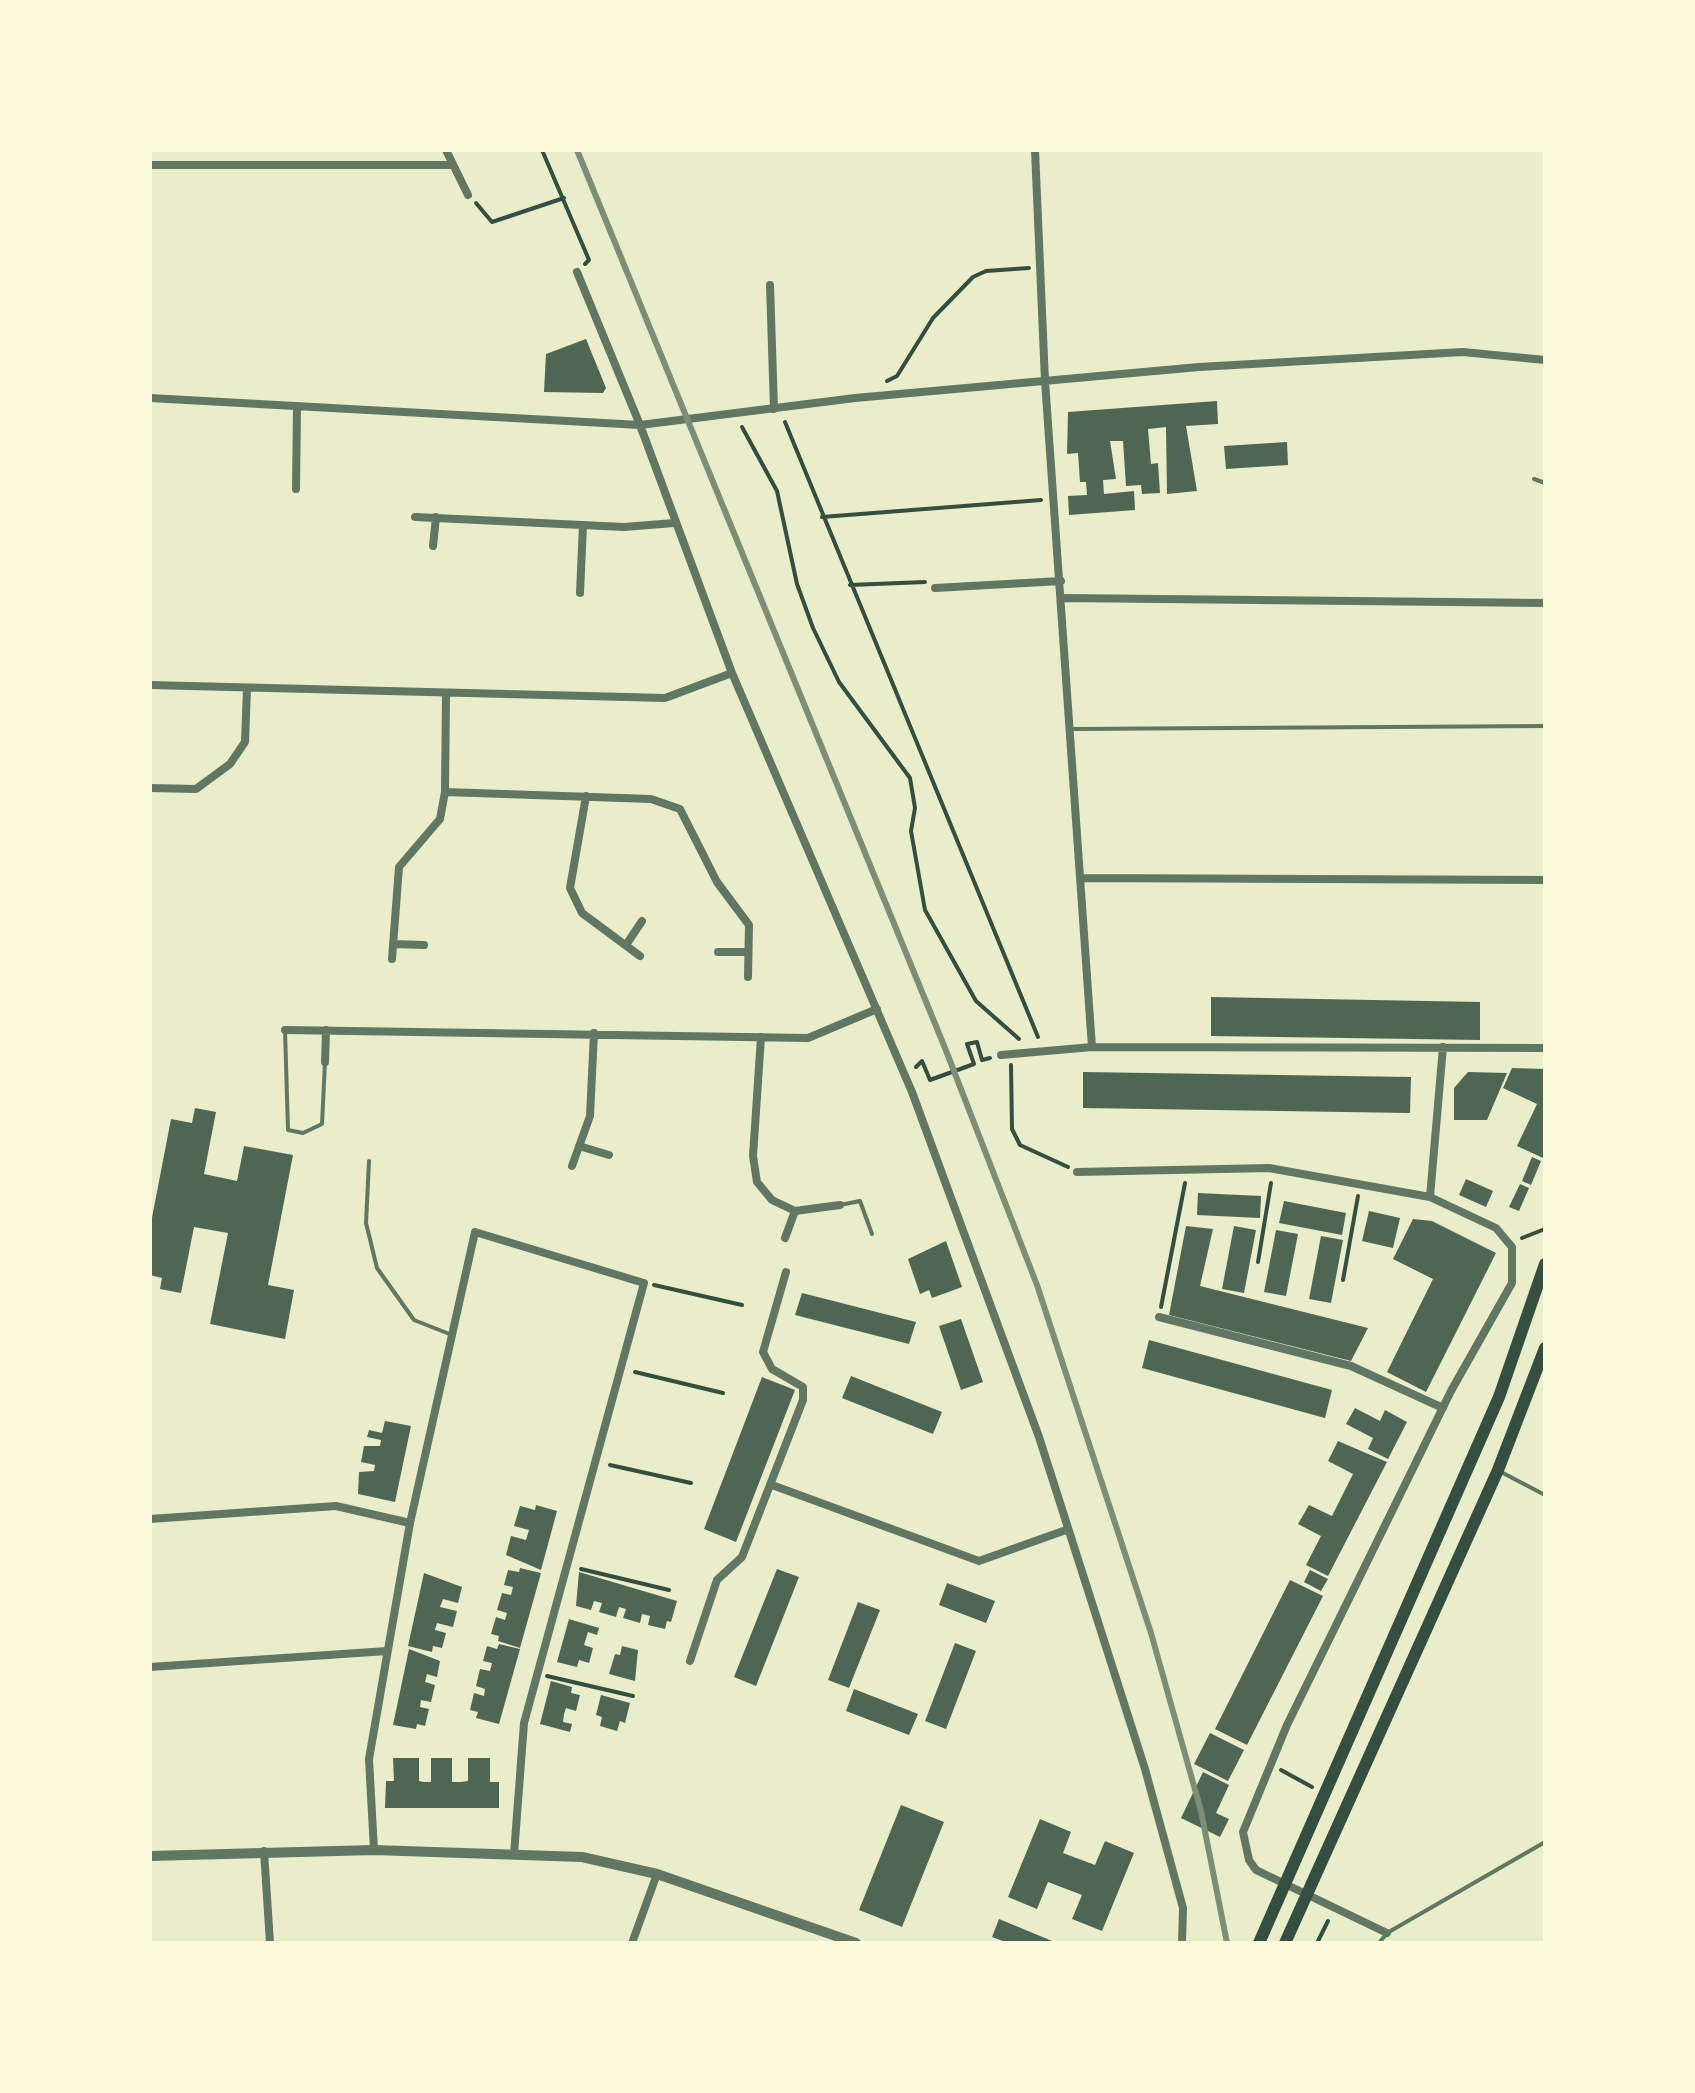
<!DOCTYPE html>
<style>
body{margin:0}
#map{position:relative;width:1695px;height:2093px;overflow:hidden;background:#e9edc9;font-family:"Work Sans",sans-serif}
canvas{display:block}
.frame{position:absolute;inset:0;border:152px solid #fefae0;pointer-events:none}
</style>
<div id="map">
<canvas width="1695" height="2093"></canvas>
<div class="frame"></div>
</div>
<script>
const ctx = document.querySelector('canvas').getContext('2d');
ctx.lineJoin = 'round';
function fill(path, color) { ctx.fillStyle = color; ctx.fill(path, 'evenodd'); }
const toPath = rows => new Path2D(rows.map(r => 'M' + r).join(''));
function trace(path, color, width, dash) { ctx.strokeStyle = color; ctx.lineWidth = width; ctx.lineCap = dash ? 'butt' : 'round'; ctx.setLineDash(dash || []); ctx.stroke(path); }
const building = toPath([
 [586,339,606,388,603,393,544,392,546,354],
 [1217,401,1218,424,1186,426,1197,491,1167,494,1166,427,1148,429,1151,464,1158,463,1160,493,1142,494,1141,485,1126,486,1123,441,1110,441,1116,479,1103,480,1104,494,1134,491,1135,510,1069,515,1068,496,1087,495,1086,482,1080,482,1078,453,1067,454,1068,412],
 [1287,442,1288,465,1226,469,1224,446],
 [1211,997,1480,1002,1480,1040,1211,1036],
 [1512,1068,1545,1069,1543,1158,1517,1146,1537,1104,1503,1088],
 [1083,1072,1411,1077,1410,1113,1083,1108],
 [1468,1072,1507,1073,1487,1120,1454,1120,1454,1088],
 [195,1108,216,1112,204,1174,237,1181,244,1146,293,1155,268,1285,294,1290,285,1339,210,1324,228,1233,194,1227,181,1293,160,1289,162,1278,150,1275,150,1228,171,1119,192,1123],
 [1532,1157,1541,1161,1531,1185,1522,1181],
 [1466,1179,1493,1191,1486,1207,1459,1195],
 [1520,1184,1529,1188,1519,1211,1509,1207],
 [1198,1193,1261,1196,1260,1218,1197,1215],
 [1284,1201,1346,1213,1342,1235,1279,1223],
 [1369,1211,1400,1218,1393,1248,1362,1241],
 [1413,1219,1432,1221,1496,1253,1426,1392,1387,1372,1433,1279,1393,1259],
 [1186,1226,1213,1229,1200,1286,1368,1328,1351,1361,1169,1315],
 [1234,1226,1256,1230,1244,1293,1222,1289],
 [1276,1230,1298,1234,1286,1296,1264,1292],
 [1321,1236,1343,1240,1331,1303,1309,1299],
 [946,1241,962,1287,932,1298,929,1290,920,1294,908,1259],
 [802,1293,916,1322,909,1344,795,1315],
 [961,1319,983,1382,961,1390,939,1326],
 [1149,1340,1332,1390,1325,1418,1142,1368],
 [851,1376,942,1412,933,1434,842,1398],
 [762,1377,795,1390,736,1542,704,1529],
 [1355,1408,1380,1421,1385,1410,1407,1422,1388,1459,1368,1449,1373,1438,1346,1424],
 [385,1421,411,1426,395,1502,358,1494,359,1472,374,1471,375,1465,361,1462,364,1446,380,1446,381,1440,367,1437,369,1430,382,1433],
 [1338,1441,1387,1462,1328,1576,1306,1565,1321,1536,1298,1524,1309,1505,1332,1516,1353,1474,1328,1461],
 [536,1505,557,1511,541,1570,506,1555,511,1536,526,1540,529,1530,514,1526,520,1506,535,1510],
 [520,1568,541,1573,520,1648,498,1641,499,1636,491,1634,496,1617,505,1620,507,1613,497,1610,502,1593,511,1595,513,1587,504,1585,508,1570,519,1572],
 [777,1569,799,1577,756,1686,734,1677],
 [1310,1570,1328,1579,1321,1591,1304,1582],
 [579,1572,677,1601,671,1622,667,1621,665,1629,648,1625,650,1616,642,1614,640,1623,623,1618,626,1609,619,1607,616,1617,599,1612,602,1603,594,1601,591,1610,576,1606],
 [424,1573,462,1587,458,1603,443,1599,440,1607,457,1611,453,1627,437,1623,435,1630,446,1633,442,1648,433,1646,432,1652,408,1646],
 [1290,1580,1323,1596,1247,1745,1215,1729],
 [947,1583,995,1601,986,1623,939,1605],
 [858,1602,880,1610,849,1688,828,1680],
 [569,1619,599,1628,597,1635,588,1632,584,1645,593,1648,589,1663,579,1660,577,1667,557,1662],
 [955,1643,976,1651,946,1729,925,1721],
 [499,1644,520,1649,499,1724,476,1718,478,1712,470,1710,474,1693,484,1696,485,1689,476,1686,480,1669,490,1671,492,1663,483,1661,487,1646,497,1649],
 [622,1646,638,1650,635,1681,609,1674,615,1654,620,1655],
 [409,1649,440,1661,437,1677,427,1674,425,1682,435,1685,431,1702,421,1700,420,1707,429,1709,425,1726,417,1724,416,1729,393,1725],
 [551,1681,572,1687,571,1693,580,1695,576,1711,566,1708,564,1714,563,1722,572,1724,570,1732,540,1724],
 [854,1689,918,1714,909,1735,846,1711],
 [601,1695,630,1703,625,1723,620,1721,617,1731,600,1726,602,1717,596,1715],
 [1210,1733,1244,1750,1228,1781,1194,1764],
 [393,1758,419,1758,419,1781,424,1782,431,1782,431,1758,452,1758,452,1782,461,1782,468,1781,468,1758,490,1758,490,1782,499,1782,499,1808,385,1808,386,1781,394,1781],
 [1203,1772,1229,1785,1216,1813,1229,1819,1220,1837,1181,1818],
 [901,1805,944,1822,902,1927,859,1910],
 [1040,1819,1071,1832,1063,1853,1095,1865,1105,1841,1134,1853,1102,1931,1072,1919,1082,1895,1048,1882,1037,1909,1008,1897],
 [999,1919,1057,1943,1008,1943,992,1937]
]);
const path = toPath([
 [542,150,589,260,585,264],
 [476,203,492,222,564,198],
 [887,381,897,376,933,318,973,277,986,271,1029,268],
 [785,422,1038,1037],
 [742,427,777,491,797,584,813,628,839,682,910,778,915,808,911,831,925,910,976,1001,1019,1039],
 [822,517,1041,500],
 [850,585,925,582],
 [1011,1065,1012,1129,1020,1145,1068,1167],
 [916,1067,922,1061,930,1080,974,1064,967,1044,977,1042,982,1060,990,1058],
 [1522,1238,1545,1229],
 [1258,1262,1271,1183],
 [1343,1280,1358,1196],
 [654,1285,742,1305],
 [1161,1307,1185,1183],
 [635,1372,723,1393],
 [610,1465,691,1483],
 [581,1569,669,1590],
 [547,1676,633,1696],
 [1281,1770,1312,1787],
 [1317,1943,1328,1921]
]);
const service = toPath([
 [1534,479,1545,483],
 [1072,729,1545,726],
 [285,1030,288,1130,303,1133,322,1124,325,1062],
 [369,1161,366,1223,377,1268,414,1320,452,1335],
 [840,1205,860,1201,872,1234],
 [1501,1472,1545,1495],
 [1379,1943,1387,1933,1545,1842]
]);
const minor = toPath([
 [446,150,468,195],
 [1035,150,1045,381,1092,1047],
 [150,165,451,165],
 [577,272,640,425,732,673,912,1092,1039,1437,1145,1769,1183,1908,1182,1943],
 [770,285,774,409],
 [150,398,640,425,855,398,1199,367,1463,352,1545,360],
 [296,489,297,407],
 [415,517,624,527,674,523],
 [433,546,436,517],
 [935,588,1061,581],
 [580,593,583,525],
 [1064,598,1545,603],
 [150,685,665,698,732,673],
 [150,788,196,789,230,764,245,742,247,688],
 [445,792,651,799,680,809,717,882,749,925,748,977],
 [586,796,570,888,582,913,640,956],
 [1082,878,1545,880],
 [393,944,424,945],
 [626,945,642,921],
 [718,952,748,952],
 [392,959,399,867,440,819,445,792,446,693],
 [285,1030,808,1038,877,1009],
 [761,1037,753,1156,757,1182,772,1200,795,1211,840,1205],
 [1001,1055,1092,1047,1545,1048],
 [325,1062,326,1030],
 [579,1146,609,1155],
 [572,1166,590,1116,594,1033],
 [1077,1172,1269,1168,1430,1197,1496,1228,1512,1247,1512,1283,1451,1391,1287,1725,1243,1832,1249,1860,1256,1870,1387,1933],
 [1430,1197,1443,1047],
 [785,1238,795,1211],
 [1159,1317,1351,1366,1443,1408],
 [772,1485,979,1561,1066,1530],
 [150,1519,336,1506,410,1523],
 [690,1661,717,1580,742,1557,803,1400,803,1387,772,1369,763,1352,786,1272],
 [150,1667,387,1651],
 [374,1850,369,1759,410,1523,475,1232,644,1283,524,1723,514,1854],
 [264,1851,270,1943],
 [632,1943,657,1874]
]);
const tertiary = toPath([
 [150,1856,374,1850,582,1857,657,1874,856,1943]
]);
const primary = toPath([
 [1259,1943,1499,1397,1545,1264],
 [1285,1943,1498,1470,1545,1348]
]);
const rail = toPath([
 [577,150,945,1048,1037,1285,1151,1633,1201,1811,1227,1943]
]);
fill(building, '#4f6655');
trace(path, '#344e41', 4);
trace(service, '#617663', 4);
trace(minor, '#617663', 8);
trace(tertiary, '#617663', 10);
trace(primary, '#344e41', 12);
trace(rail, '#7c8e77', 6);
</script>
